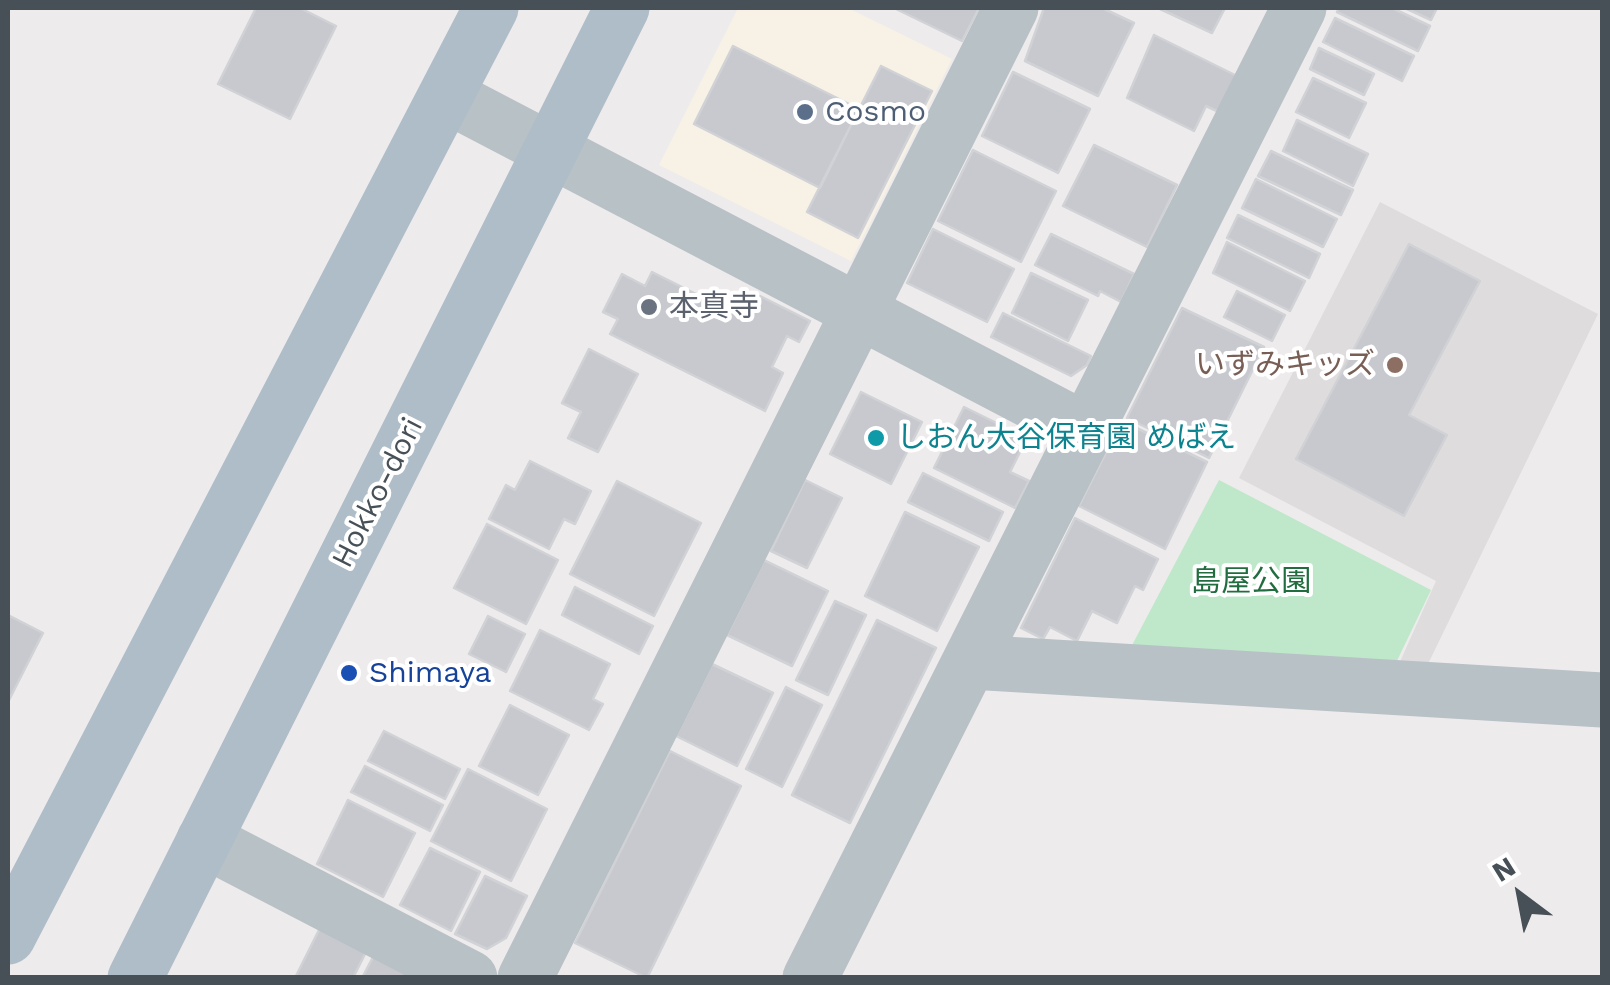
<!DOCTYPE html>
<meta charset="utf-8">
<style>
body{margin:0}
#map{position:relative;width:1610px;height:985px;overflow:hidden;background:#eeebec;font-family:"Work Sans",sans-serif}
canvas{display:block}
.frame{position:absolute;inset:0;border:10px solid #465056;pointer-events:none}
.north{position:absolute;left:1470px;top:845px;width:100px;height:100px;-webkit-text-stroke:8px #fff;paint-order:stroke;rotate:328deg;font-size:28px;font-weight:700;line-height:40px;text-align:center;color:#465056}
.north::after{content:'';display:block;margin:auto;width:35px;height:45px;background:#465056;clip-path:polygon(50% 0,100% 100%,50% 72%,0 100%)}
</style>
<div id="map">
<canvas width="1610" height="985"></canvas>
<div class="frame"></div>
<div class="north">N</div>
</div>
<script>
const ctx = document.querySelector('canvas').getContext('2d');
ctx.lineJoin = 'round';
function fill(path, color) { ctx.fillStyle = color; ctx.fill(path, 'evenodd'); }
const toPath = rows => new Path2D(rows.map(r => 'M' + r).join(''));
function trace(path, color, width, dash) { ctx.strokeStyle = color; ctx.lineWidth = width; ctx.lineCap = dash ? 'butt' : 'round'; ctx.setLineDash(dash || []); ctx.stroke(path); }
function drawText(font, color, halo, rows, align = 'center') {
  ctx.font = font + ' "Work Sans","Noto Sans JP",sans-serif'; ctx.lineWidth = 8; ctx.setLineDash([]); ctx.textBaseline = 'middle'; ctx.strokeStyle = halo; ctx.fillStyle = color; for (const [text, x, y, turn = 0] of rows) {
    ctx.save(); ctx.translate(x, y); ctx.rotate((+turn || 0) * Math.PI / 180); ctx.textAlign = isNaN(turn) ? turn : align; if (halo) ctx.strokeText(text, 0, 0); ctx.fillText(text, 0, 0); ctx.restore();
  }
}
const commercial = toPath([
 [738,8,848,8,952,59,851,261,659,165]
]);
const education = toPath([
 [1380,202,1598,314,1427,666,1399,664,1436,581,1239,478]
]);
const green = toPath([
 [1219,480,1431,590,1394,667,1130,649]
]);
const building = toPath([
 [256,8,300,8,336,26,290,119,218,84,256,8],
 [894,8,979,8,962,41,894,8],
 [1044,8,1102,8,1134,23,1098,96,1025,61,1044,8],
 [1158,8,1225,8,1212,33,1158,8],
 [1339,8,1392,8,1430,26,1418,51,1337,12,1339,8],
 [1405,8,1437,8,1431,20,1405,8],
 [1335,18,1414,56,1402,81,1323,42,1335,18],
 [1154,35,1237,76,1219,112,1206,106,1194,131,1127,98,1154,35],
 [733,46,859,109,820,188,694,124,733,46],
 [1319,48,1374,74,1364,95,1310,69,1319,48],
 [881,66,932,91,858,238,807,212,881,66],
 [1013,72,1090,109,1058,173,982,136,1013,72],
 [1313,78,1366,103,1349,138,1296,112,1313,78],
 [1297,120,1368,154,1353,186,1283,151,1297,120],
 [1094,145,1177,185,1147,247,1063,206,1094,145],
 [973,150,1056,191,1021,262,938,221,973,150],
 [1271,151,1353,190,1341,215,1258,176,1271,151],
 [1256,179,1337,219,1323,247,1242,208,1256,179],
 [1238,215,1320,254,1309,278,1227,238,1238,215],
 [933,229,1014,269,987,322,907,283,933,229],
 [1051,234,1134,274,1121,302,1100,291,1098,296,1035,265,1051,234],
 [1227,242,1305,281,1290,311,1213,273,1227,242],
 [1409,244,1480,281,1409,415,1447,435,1404,516,1296,459,1409,244],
 [652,272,748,320,760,296,810,321,799,342,787,336,772,367,783,373,765,411,610,334,618,319,603,312,622,274,645,286,652,272],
 [1031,273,1088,300,1068,341,1012,313,1031,273],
 [1237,291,1285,315,1272,341,1224,317,1237,291],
 [1182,308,1264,347,1209,458,1127,418,1182,308],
 [1003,313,1091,356,1087,365,1071,376,991,337,1003,313],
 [589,349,638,374,598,452,568,438,581,412,562,403,589,349],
 [861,392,922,422,891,484,830,454,861,392],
 [964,407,1027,438,1010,472,1029,481,1015,508,934,468,964,407],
 [1122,421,1207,462,1165,549,1079,506,1122,421],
 [530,461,591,491,575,524,564,519,549,549,489,519,506,485,515,490,530,461],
 [923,473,1003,512,989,541,908,502,923,473],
 [805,480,842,498,807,568,771,551,805,480],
 [617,481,701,523,654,616,570,574,617,481],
 [905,512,979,547,937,631,865,596,905,512],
 [1075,518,1158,559,1143,590,1135,586,1117,623,1092,611,1077,641,1050,627,1043,639,1021,628,1075,518],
 [487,524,558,560,526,624,454,588,487,524],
 [764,560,828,591,792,666,727,635,764,560],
 [575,587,653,626,639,654,562,615,575,587],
 [835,601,866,615,828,695,796,680,835,601],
 [8,615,43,633,8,702,8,615],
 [488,616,525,634,506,672,469,654,488,616],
 [877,620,936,648,850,823,792,795,877,620],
 [540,630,610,664,593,699,603,704,589,730,510,691,540,630],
 [712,664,773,693,737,766,676,736,712,664],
 [786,687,822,705,782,787,746,769,786,687],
 [510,705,569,735,538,795,479,766,510,705],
 [384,731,460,769,445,799,368,761,384,731],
 [670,751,741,786,647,978,575,943,670,751],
 [365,766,443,805,430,831,351,792,365,766],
 [468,769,547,809,511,881,431,841,468,769],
 [348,800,415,833,383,897,317,864,348,800],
 [430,848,480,872,451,931,400,905,430,848],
 [485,876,527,896,506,938,487,949,455,934,485,876],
 [320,928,366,952,353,978,295,978,320,928],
 [373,957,415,978,362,978,373,957]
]);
const minor = toPath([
 [971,662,1602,700],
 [204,840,470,978],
 [525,978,1011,8],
 [810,978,1299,8]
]);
const tertiary = toPath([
 [447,96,1088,431]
]);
const primary = toPath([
 [8,937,491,8],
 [135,978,622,8]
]);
const markers = [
 [805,112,10,"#5c6f8a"],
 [649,307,10,"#6b7280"],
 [1395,365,10,"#8d6e63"],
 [876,438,10,"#0f9aa8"],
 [349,673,10,"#1a4fb4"]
];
const serviceNames = [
 ["Cosmo",825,112]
];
const worshipNames = [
 ["本真寺",669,307]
];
const educationNames = [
 ["いずみキッズ",1375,365]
];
const cultureNames = [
 ["しおん大谷保育園 めばえ",896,438]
];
const streetNames = [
 ["Hokko-dori",378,493,-63]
];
const parkNames = [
 ["島屋公園",1251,582]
];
const transitNames = [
 ["Shimaya",369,673]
];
fill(commercial, '#f8f1e5');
fill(education, '#dfdcdd');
fill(green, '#bee8c9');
fill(building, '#c7c9ce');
trace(building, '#d0d2d6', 2.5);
trace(minor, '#b8c1c6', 55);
trace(tertiary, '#b8c1c6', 55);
trace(primary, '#aebdc7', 55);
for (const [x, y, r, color] of markers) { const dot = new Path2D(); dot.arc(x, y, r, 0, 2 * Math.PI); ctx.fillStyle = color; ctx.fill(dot); trace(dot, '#fff', 4); }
drawText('30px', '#4e5e75', '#fff', serviceNames, 'left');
drawText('30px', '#5b616d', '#fff', worshipNames, 'left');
drawText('30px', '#785e54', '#fff', educationNames, 'right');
drawText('30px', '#0d838f', '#fff', cultureNames, 'left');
drawText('30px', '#465056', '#fff', streetNames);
drawText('30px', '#216d3f', '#fff', parkNames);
drawText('30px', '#164399', '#fff', transitNames, 'left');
</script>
